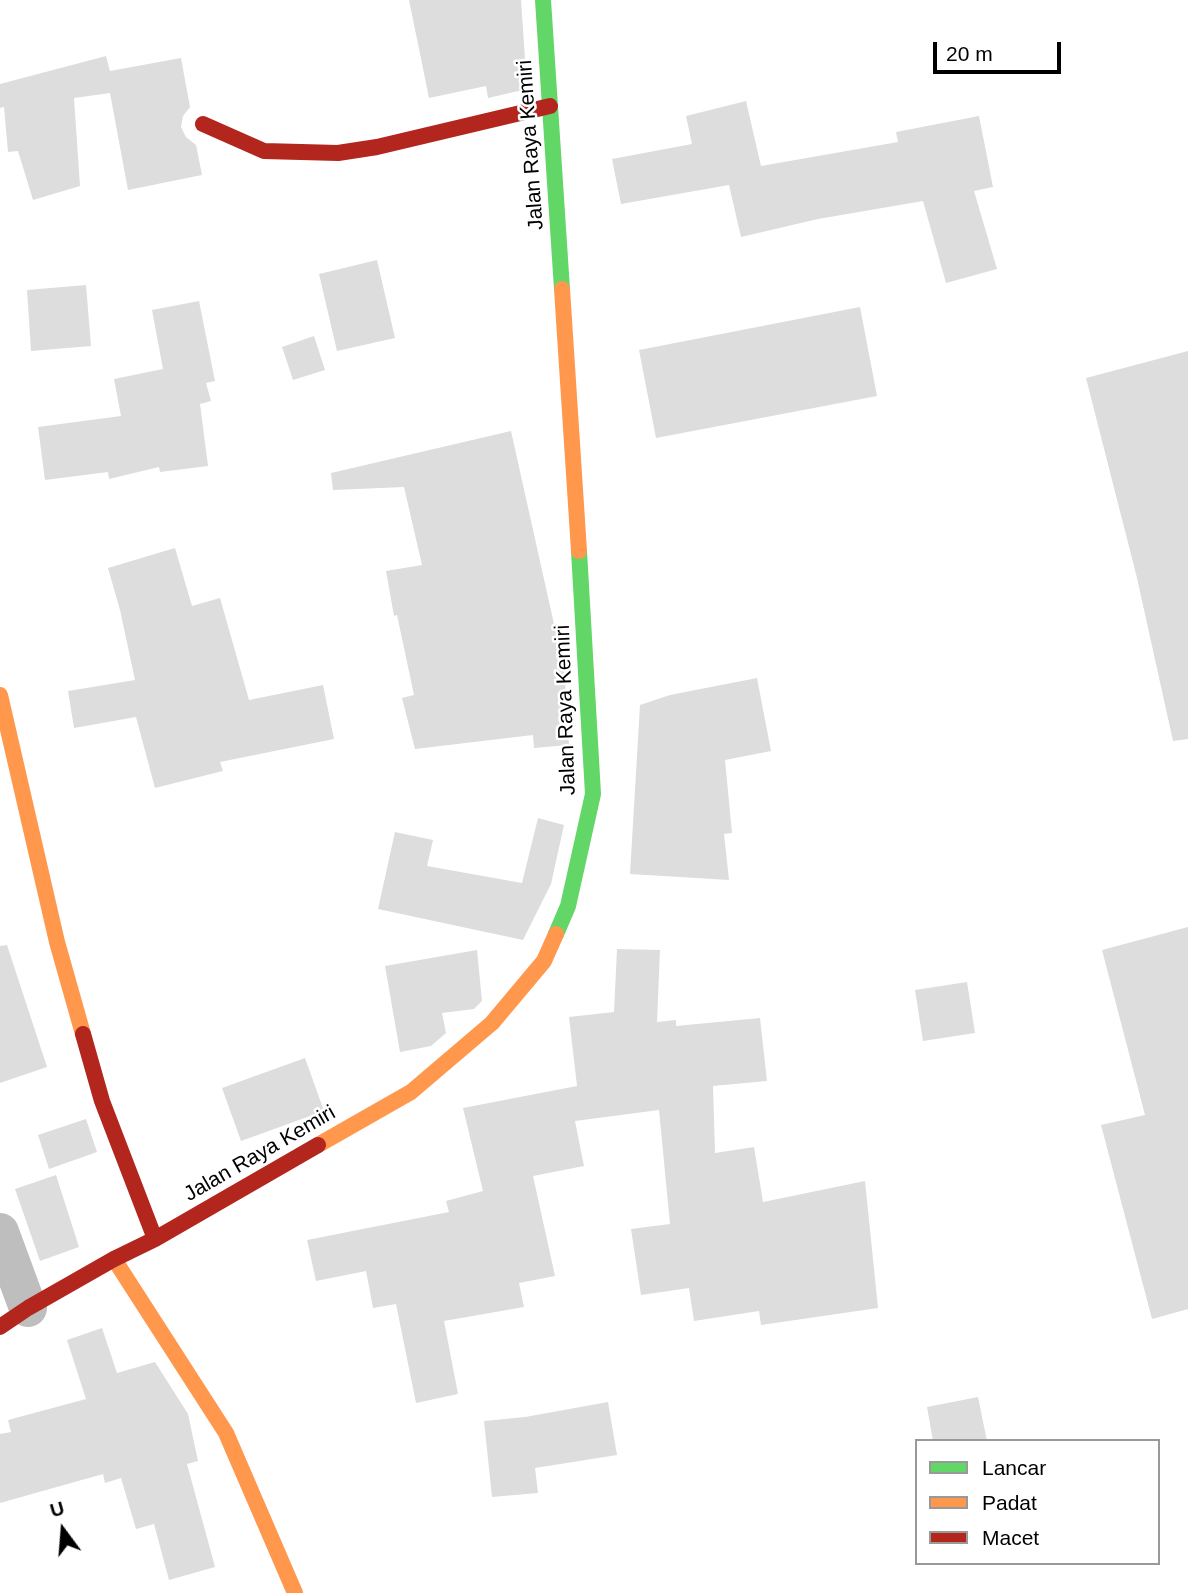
<!DOCTYPE html>
<style>
body{margin:0}
#map{position:relative;width:1188px;height:1593px;overflow:hidden;background:#fff;font-family:Arial,sans-serif}
canvas{display:block}
.legend{position:absolute;left:915px;top:1439px;width:245px;height:126px;box-sizing:border-box;background:#fff;border:2px solid #999;margin:0;padding:9px 12px;list-style:none;font-size:21px;color:#000}
.legend li{display:flex;align-items:center;gap:14px;height:35px}
.legend b{width:35px;border:2px solid #999}
.north{position:absolute;left:28px;top:1495px;width:70px;height:70px;-webkit-text-stroke:5px #fff;paint-order:stroke;rotate:344deg;font-size:19px;font-weight:700;line-height:28px;text-align:center;color:#000}
.north::after{content:'';display:block;margin:auto;width:24px;height:32px;background:#000;clip-path:polygon(50% 0,100% 100%,50% 72%,0 100%)}
.scale{position:absolute;left:933px;top:42px;width:128px;height:32px;box-sizing:border-box;border:4px solid #000;border-top:0;padding-left:9px;font-size:21px;line-height:24px;white-space:nowrap;color:#000;-webkit-text-stroke:5px #fff;paint-order:stroke}
</style>
<div id="map">
<canvas width="1188" height="1593"></canvas>
<ul class="legend">
<li><b style="height:9px;background:#63d668"></b>Lancar</li>
<li><b style="height:9px;background:#ff974d"></b>Padat</li>
<li><b style="height:9px;background:#b3261e"></b>Macet</li>
</ul>
<div class="north">U</div>
<div class="scale">20 m</div>
</div>
<script>
const ctx = document.querySelector('canvas').getContext('2d');
ctx.lineJoin = 'round';
function fill(path, color) { ctx.fillStyle = color; ctx.fill(path, 'evenodd'); }
const toPath = rows => new Path2D(rows.map(r => 'M' + r).join(''));
function trace(path, color, width, dash) { ctx.strokeStyle = color; ctx.lineWidth = width; ctx.lineCap = dash ? 'butt' : 'round'; ctx.setLineDash(dash || []); ctx.stroke(path); }
function drawText(font, color, halo, rows, align = 'center') {
  ctx.font = font + ' Arial,sans-serif'; ctx.lineWidth = 5; ctx.setLineDash([]); ctx.textBaseline = 'middle'; ctx.strokeStyle = halo; ctx.fillStyle = color; for (const [text, x, y, turn = 0] of rows) {
    ctx.save(); ctx.translate(x, y); ctx.rotate((+turn || 0) * Math.PI / 180); ctx.textAlign = isNaN(turn) ? turn : align; if (halo) ctx.strokeText(text, 0, 0); ctx.fillText(text, 0, 0); ctx.restore();
  }
}
const building = toPath([
 [409,0,521,0,527,89,488,98,486,86,429,98],
 [106,56,110,71,181,58,190,107,183,116,181,127,186,137,196,145,202,175,128,190,110,93,74,98,80,186,33,200,18,151,8,152,4,107,0,108,0,84],
 [746,101,761,166,898,142,896,132,979,116,993,187,974,191,997,269,946,283,923,201,818,219,741,237,729,185,621,204,612,159,692,144,686,116],
 [377,260,395,338,337,351,319,274],
 [86,285,91,346,31,351,27,290],
 [199,301,215,381,206,383,211,401,200,404,208,466,160,472,159,467,109,479,108,472,45,480,38,427,121,416,114,379,163,369,152,310],
 [860,307,877,396,656,438,639,350],
 [314,336,325,370,293,380,282,347],
 [1188,351,1188,739,1173,741,1137,578,1086,378],
 [511,431,556,633,562,632,569,745,534,748,533,735,415,749,402,698,414,695,397,615,394,616,386,571,422,565,404,487,333,490,331,473],
 [175,548,192,606,220,598,249,700,323,685,334,739,220,762,223,771,155,788,136,717,74,728,68,691,135,680,120,610,108,568],
 [757,678,771,751,725,760,732,833,724,834,729,880,630,874,640,705,670,695],
 [538,818,564,825,551,884,523,940,378,909,395,832,433,840,427,866,522,883],
 [1188,927,1188,1309,1152,1319,1101,1125,1145,1115,1102,950],
 [7,945,47,1067,0,1083,0,946],
 [617,949,660,950,657,1022,676,1020,676,1026,760,1018,767,1081,713,1086,715,1153,754,1147,763,1202,865,1181,878,1308,761,1325,759,1311,694,1321,689,1288,641,1295,631,1229,670,1224,659,1110,575,1121,584,1166,533,1176,555,1276,519,1283,524,1307,444,1321,458,1394,416,1403,396,1304,373,1308,366,1271,316,1281,307,1240,449,1212,446,1201,483,1191,463,1108,577,1086,569,1017,614,1012],
 [477,950,482,1001,474,1009,442,1013,446,1033,431,1046,400,1052,385,966],
 [967,982,975,1033,923,1041,915,990],
 [305,1058,324,1111,241,1141,222,1088],
 [86,1119,97,1152,49,1169,38,1135],
 [56,1175,79,1247,40,1261,15,1189],
 [102,1328,117,1373,155,1362,188,1414,198,1461,187,1464,215,1567,169,1580,154,1524,136,1529,121,1478,105,1483,103,1474,0,1503,0,1434,11,1432,8,1420,86,1399,67,1340],
 [978,1397,987,1441,933,1441,927,1407],
 [608,1402,617,1455,535,1468,538,1493,492,1497,484,1421,525,1417]
]);
const street = toPath([
 [0,1232,28,1308]
]);
const fast = toPath([
 [543,0,562,289],
 [556,934,568,906,593,794,579,551]
]);
const slow = toPath([
 [562,289,579,551],
 [0,695,57,942,83,1034],
 [318,1145,411,1092,492,1023,544,961,556,934],
 [114,1259,226,1433,295,1593]
]);
const jam = toPath([
 [203,124,264,151,338,153,377,147,550,106],
 [83,1034,102,1101,155,1239],
 [0,1327,28,1308,114,1259,155,1239,318,1145]
]);
const streetNames = [
 ["Jalan Raya Kemiri",531,145,-94],
 ["Jalan Raya Kemiri",566,710,-92],
 ["Jalan Raya Kemiri",260,1154,-30]
];
fill(building, '#ddd');
trace(street, '#bebebe', 38);
trace(fast, '#63d668', 16);
trace(slow, '#ff974d', 16);
trace(jam, '#b3261e', 16);
drawText('21px', '#000', '#fff', streetNames);
</script>
